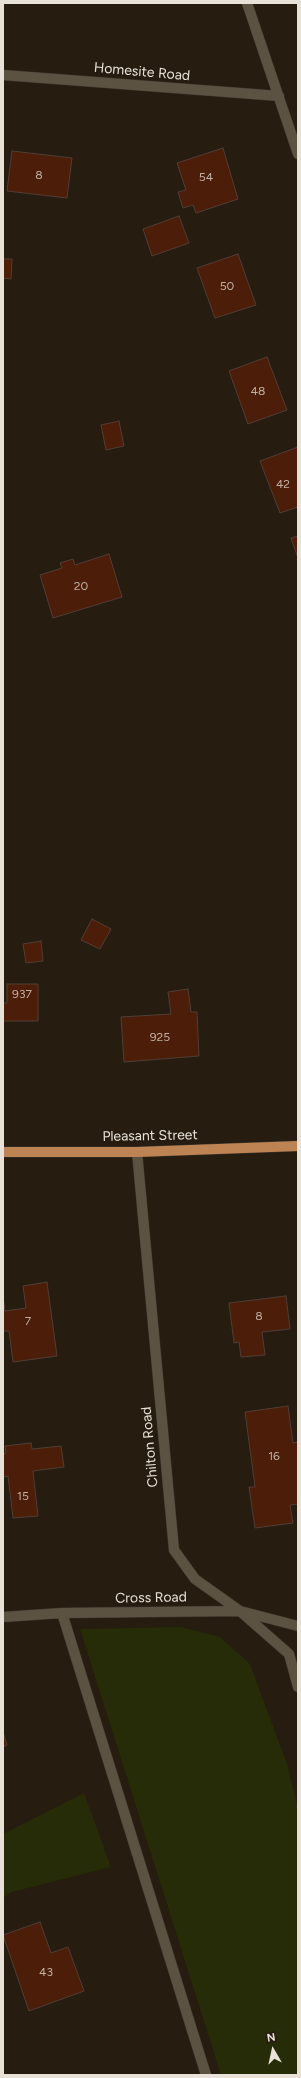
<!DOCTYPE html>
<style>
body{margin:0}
#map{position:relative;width:301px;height:2078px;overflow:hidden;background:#261c0f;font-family:Figtree,sans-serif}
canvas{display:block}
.frame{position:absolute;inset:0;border:4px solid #e7e1d8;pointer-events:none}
.north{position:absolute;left:253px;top:2030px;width:40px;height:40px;-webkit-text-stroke:3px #261c0f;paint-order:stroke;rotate:351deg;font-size:11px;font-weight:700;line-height:16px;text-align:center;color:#e7e1d8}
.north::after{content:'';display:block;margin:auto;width:14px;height:18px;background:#e7e1d8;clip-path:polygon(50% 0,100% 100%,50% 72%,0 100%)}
</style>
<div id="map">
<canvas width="301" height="2078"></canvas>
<div class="frame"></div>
<div class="north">N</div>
</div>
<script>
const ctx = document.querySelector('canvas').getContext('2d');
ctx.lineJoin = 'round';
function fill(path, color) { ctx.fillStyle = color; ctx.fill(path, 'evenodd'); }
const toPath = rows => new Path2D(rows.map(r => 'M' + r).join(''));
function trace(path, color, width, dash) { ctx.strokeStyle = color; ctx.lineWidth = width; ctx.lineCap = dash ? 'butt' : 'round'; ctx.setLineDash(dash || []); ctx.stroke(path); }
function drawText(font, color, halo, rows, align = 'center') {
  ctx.font = font + ' Figtree,sans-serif'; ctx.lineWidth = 3.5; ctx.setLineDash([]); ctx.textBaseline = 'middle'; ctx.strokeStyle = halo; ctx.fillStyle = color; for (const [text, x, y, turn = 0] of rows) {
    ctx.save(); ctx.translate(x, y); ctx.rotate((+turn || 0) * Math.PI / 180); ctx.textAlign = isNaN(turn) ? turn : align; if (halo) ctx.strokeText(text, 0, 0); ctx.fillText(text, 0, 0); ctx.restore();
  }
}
const green = toPath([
 [181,1627,220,1637,250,1664,287,1764,298,1808,298,2075,221,2075,80,1629],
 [84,1793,111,1867,12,1892,3,1898,3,1834]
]);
const building = toPath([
 [223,148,238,199,196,213,193,205,183,208,178,192,186,190,177,163,223,148],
 [12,151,72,158,67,198,7,191,12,151],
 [179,216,189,243,152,256,143,229,179,216],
 [238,254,256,305,215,318,197,268,238,254],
 [3,259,12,259,11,279,3,278,3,259],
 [267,357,287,410,248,424,229,371,267,357],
 [119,421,124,446,106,450,101,425,119,421],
 [298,447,298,507,280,513,260,461,298,447],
 [298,536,298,558,291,538,298,536],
 [109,554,122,597,53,618,40,575,62,568,60,563,73,559,75,565,109,554],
 [92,919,111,929,100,949,81,940,92,919],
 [41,941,43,961,26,963,23,944,41,941],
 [7,984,38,984,38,1021,3,1021,3,1003,7,1003,7,984],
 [188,989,191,1012,197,1012,199,1056,124,1062,121,1017,171,1014,168,992,188,989],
 [47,1282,57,1356,13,1362,9,1331,3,1331,3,1296,5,1311,26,1308,23,1286,47,1282],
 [286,1296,290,1329,262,1332,265,1355,241,1357,239,1342,234,1343,229,1303,286,1296],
 [288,1406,293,1443,298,1442,298,1504,290,1505,293,1523,255,1528,249,1487,255,1487,245,1412,288,1406],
 [31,1443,32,1449,61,1446,64,1467,33,1471,38,1516,13,1518,8,1476,3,1477,3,1454,6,1453,5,1446,31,1443],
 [3,1732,7,1745,3,1747,3,1732],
 [40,1922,51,1953,68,1947,84,1991,29,2011,3,1935,40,1922]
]);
const minor = toPath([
 [247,3,298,154],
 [3,75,279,96],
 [137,1152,174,1550,195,1579,240,1611,289,1654,298,1687],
 [62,1613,206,2075],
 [3,1617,62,1613,240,1611,298,1626]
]);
const major = toPath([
 [3,1152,137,1152,298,1146]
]);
const numberNames = [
 ["8",39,175],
 ["54",206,177],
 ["50",227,286],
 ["48",258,391],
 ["42",283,484],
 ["20",81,586],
 ["937",22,994],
 ["925",160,1037],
 ["8",259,1316],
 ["7",28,1321],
 ["16",274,1456],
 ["15",23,1496],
 ["43",46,1972]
];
const streetNames = [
 ["Homesite Road",142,72,5],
 ["Pleasant Street",150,1136,-1],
 ["Chilton Road",150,1447,-95],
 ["Cross Road",151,1598,-1]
];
fill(green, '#262b08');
fill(building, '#4c1d08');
trace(building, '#503e37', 1);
trace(minor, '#3f3730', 11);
trace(major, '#3f3730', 11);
trace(minor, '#5c5242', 10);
trace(major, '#be8353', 10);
drawText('12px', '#c0b0a4', null, numberNames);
drawText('14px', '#e7e1d8', '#261c0f', streetNames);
</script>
